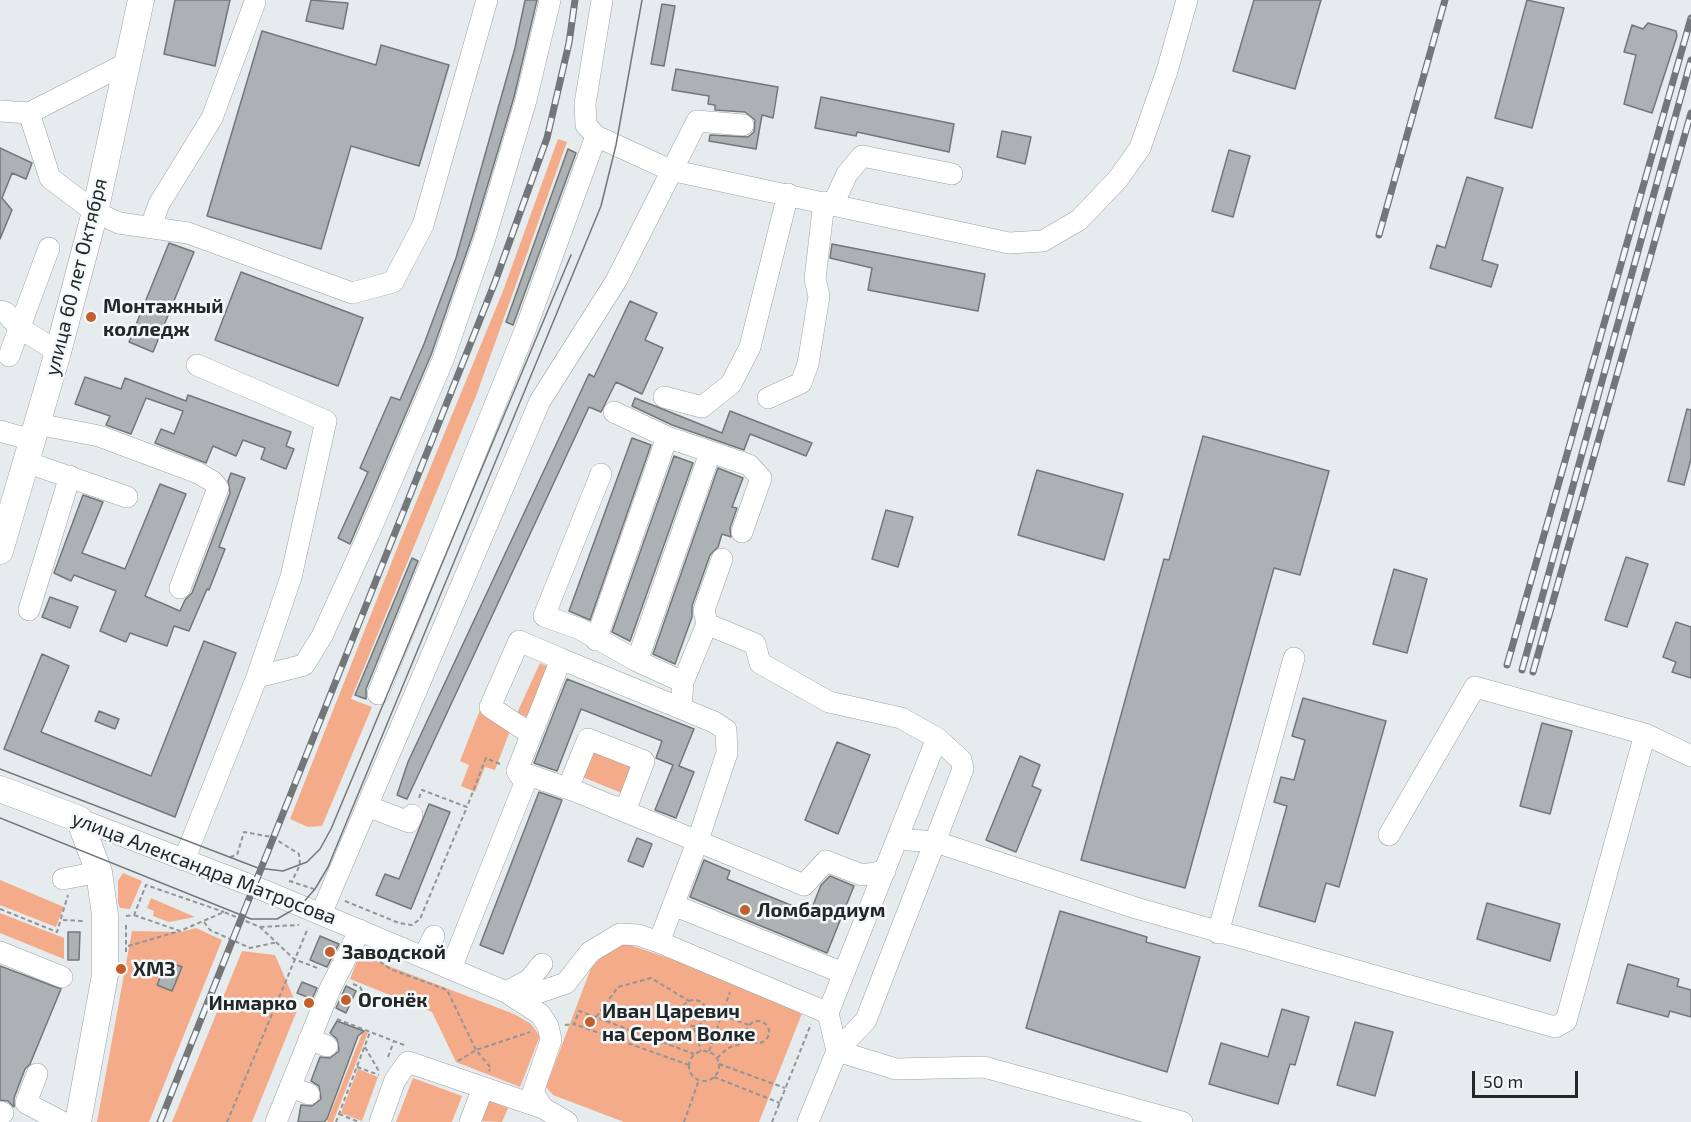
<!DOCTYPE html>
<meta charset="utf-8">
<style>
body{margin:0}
#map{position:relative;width:1691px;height:1122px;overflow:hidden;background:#e6ecee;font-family:"Exo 2",sans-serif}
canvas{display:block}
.scale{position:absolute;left:1472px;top:1071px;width:106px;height:27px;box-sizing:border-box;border:3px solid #242627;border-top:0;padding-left:8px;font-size:18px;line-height:21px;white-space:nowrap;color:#242627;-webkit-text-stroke:4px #f3f9fb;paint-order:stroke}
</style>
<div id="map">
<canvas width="1691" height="1122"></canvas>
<div class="scale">50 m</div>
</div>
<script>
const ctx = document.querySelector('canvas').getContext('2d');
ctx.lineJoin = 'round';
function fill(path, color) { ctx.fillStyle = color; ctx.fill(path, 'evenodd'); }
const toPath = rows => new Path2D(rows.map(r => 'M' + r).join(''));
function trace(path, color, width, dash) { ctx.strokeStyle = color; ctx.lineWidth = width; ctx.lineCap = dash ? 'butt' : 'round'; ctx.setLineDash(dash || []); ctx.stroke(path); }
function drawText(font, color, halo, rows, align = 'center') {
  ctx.font = font + ' "Exo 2",sans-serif'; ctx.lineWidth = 5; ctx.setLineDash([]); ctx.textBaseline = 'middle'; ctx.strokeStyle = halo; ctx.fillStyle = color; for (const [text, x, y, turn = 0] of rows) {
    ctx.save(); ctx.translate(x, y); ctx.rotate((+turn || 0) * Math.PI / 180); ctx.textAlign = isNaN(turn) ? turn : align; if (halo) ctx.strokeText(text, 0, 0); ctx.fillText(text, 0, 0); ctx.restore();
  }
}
const green = toPath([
 [558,139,567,142,476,396,351,699,372,707,322,826,308,827,290,819,398,546,503,291],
 [540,663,549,667,530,718,517,713],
 [480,710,513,723,495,770,485,767,475,792,461,786,469,765,460,761],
 [591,748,635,766,624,794,580,776],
 [123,873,142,881,130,909,120,908,118,903,118,881],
 [0,880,64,907,56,927,0,905],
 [151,898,195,917,169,922,153,916,154,911,147,908],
 [0,913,64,938,64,959,0,933],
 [196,928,222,940,149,1122,97,1122,132,931,180,932],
 [624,943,692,966,803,1011,759,1122,624,1122,553,1095,546,1087,591,968,606,952],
 [242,951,275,955,298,1008,252,1122,172,1122],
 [373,960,514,1014,531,1024,540,1036,520,1087,456,1062,432,1012,350,979,357,961],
 [363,1031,368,1032,333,1122,327,1122],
 [358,1069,378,1077,362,1121,341,1113],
 [413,1078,462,1096,452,1122,396,1122],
 [487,1100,508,1108,502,1122,479,1121]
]);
const building = toPath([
 [175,0,230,0,215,66,164,54,175,0],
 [311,0,348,3,343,29,306,21,311,0],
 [525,0,537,0,514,97,473,234,431,355,350,544,338,538,368,472,360,468,391,397,400,400,424,344,456,258,515,48,525,0],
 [1254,0,1321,0,1295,89,1233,71,1254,0],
 [1527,0,1564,8,1532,128,1495,118,1527,0],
 [662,4,675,6,664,66,651,64,662,4],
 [1648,23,1676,31,1677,36,1652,113,1624,104,1636,55,1624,52,1632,25,1643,29,1648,23],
 [262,31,376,65,381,45,449,65,419,166,351,146,321,249,207,216,262,31],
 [676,69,778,87,773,118,762,115,756,149,709,141,710,135,748,137,754,132,755,120,745,112,715,110,715,105,708,104,709,96,672,90,676,69],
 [821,97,954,124,949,152,857,132,856,136,815,128,821,97],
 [1002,131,1031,137,1025,164,997,157,1002,131],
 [0,148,32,163,26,179,12,173,2,198,12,210,0,239,0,148],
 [568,149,576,153,513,325,506,322,568,149],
 [1229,150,1250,156,1233,217,1212,211,1229,150],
 [1467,177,1503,188,1482,260,1498,265,1491,287,1430,268,1437,245,1445,248,1467,177],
 [169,243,194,252,153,352,129,342,169,243],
 [832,244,985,274,978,311,868,290,872,268,830,258,832,244],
 [241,272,363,318,338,386,215,340,241,272],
 [630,301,657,313,645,340,663,348,642,394,616,382,601,412,589,407,407,799,397,795,408,762,589,374,594,377,630,301],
 [85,377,121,389,125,378,186,401,188,395,291,432,286,446,294,449,286,469,261,459,265,448,243,440,236,456,213,446,206,463,155,443,161,429,174,434,183,411,146,398,131,434,106,425,110,416,75,404,85,377],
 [635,398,722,433,730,411,812,443,806,456,750,434,744,450,672,425,632,406,635,398],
 [1687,409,1691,410,1691,459,1684,485,1668,481,1687,409],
 [1203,436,1329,471,1300,575,1274,568,1185,888,1081,860,1164,559,1169,560,1203,436],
 [632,438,651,445,590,620,569,611,632,438],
 [674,456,693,463,630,641,612,632,674,456],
 [718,468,743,478,732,507,737,508,730,528,731,537,722,534,718,547,710,555,692,606,692,617,675,664,653,654,718,468],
 [1037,470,1123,494,1104,560,1018,535,1037,470],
 [231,473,245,478,219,547,225,549,209,590,207,589,189,631,174,626,167,646,130,633,126,642,100,631,116,591,74,575,71,581,54,573,83,495,103,502,82,553,125,569,160,484,186,494,145,596,180,611,185,600,192,593,230,493,228,481,231,473],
 [886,510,913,517,898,567,872,559,886,510],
 [1626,557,1648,564,1627,627,1605,620,1626,557],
 [412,558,418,561,366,689,366,699,355,695,412,558],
 [1394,569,1427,579,1407,653,1373,644,1394,569],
 [50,597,78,607,70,628,42,617,50,597],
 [1676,622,1691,627,1691,678,1672,672,1676,662,1663,657,1676,622],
 [204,641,236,653,175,817,4,749,42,654,69,666,41,732,151,776,204,641],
 [567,679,694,729,679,766,694,772,676,818,655,810,673,765,656,758,662,741,581,709,557,771,534,763,567,679],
 [1303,698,1386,721,1339,887,1326,883,1315,922,1259,906,1287,806,1274,802,1281,777,1294,780,1305,740,1292,736,1303,698],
 [99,711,119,719,115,729,95,721,99,711],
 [1542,723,1572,731,1550,814,1520,806,1542,723],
 [837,742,870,755,838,834,805,820,837,742],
 [1020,756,1040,765,1032,786,1041,790,1016,852,986,840,1020,756],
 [539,792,562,800,503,954,480,945,539,792],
 [429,804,450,812,411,909,376,895,385,874,399,879,429,804],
 [637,838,652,844,643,867,628,861,637,838],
 [704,860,730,871,727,879,810,913,821,885,830,876,854,886,827,953,690,897,704,860],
 [1487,903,1560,924,1550,961,1477,939,1487,903],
 [1060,911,1147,937,1146,942,1200,957,1167,1072,1026,1028,1060,911],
 [68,932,80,932,79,960,68,960,68,932],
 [320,936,339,944,327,967,310,960,320,936],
 [167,961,182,967,172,991,157,985,167,961],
 [1628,964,1679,979,1677,986,1691,990,1691,1017,1670,1011,1668,1017,1617,1003,1628,964],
 [0,966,61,989,30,1064,25,1069,14,1098,14,1107,8,1101,0,1100,0,966],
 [302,982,317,988,312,999,297,993,302,982],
 [346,986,356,991,346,1013,336,1008,346,986],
 [1282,1009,1309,1017,1295,1065,1290,1064,1278,1104,1209,1084,1221,1043,1268,1057,1282,1009],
 [337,1021,364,1031,358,1036,327,1119,324,1122,298,1122,301,1105,312,1106,321,1099,319,1086,311,1081,320,1057,330,1058,339,1051,337,1039,330,1033,337,1021],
 [1355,1022,1393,1032,1375,1096,1337,1085,1355,1022]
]);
const path = toPath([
 [419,798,422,790,467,807,486,758,500,764],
 [230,857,237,855,244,832,272,837,299,854,300,865,292,881],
 [289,881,314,889],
 [345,901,399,923,412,925,420,919,467,807],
 [0,909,57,932,68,895],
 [134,915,180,931,224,912,260,927,294,959,320,969],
 [126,916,134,915,146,885,224,912],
 [63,920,84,921],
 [204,922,210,930,250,948,278,942],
 [260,927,299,925],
 [128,946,180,931],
 [126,952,126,924],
 [374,957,390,969,447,990,476,1050,491,1068,489,1071],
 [353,984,360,987,370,1007],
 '681 1013a13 13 0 1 1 26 0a13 13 0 1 1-26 0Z',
 [709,1011,749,1025],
 [596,1017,618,987,651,978,689,1001],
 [337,1019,404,1045],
 '747 1032a11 11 0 1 1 22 0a11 11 0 1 1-22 0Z',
 [565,1025,574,1024],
 [694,1028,701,1051],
 [365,1047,380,1073],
 '689 1066a15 15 0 1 1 30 0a15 15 0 1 1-30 0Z',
 [709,1051,730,992],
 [388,1057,394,1041],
 [717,1058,728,1048,750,1041],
 [458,1061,476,1050,530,1032],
 [719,1064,785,1088],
 [689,1065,574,1024,579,1011,694,1054],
 [357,1067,379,1075],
 [714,1077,780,1103],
 [339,1114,359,1122],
 [227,1122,308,928],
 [336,1122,370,1032],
 [684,1122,699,1080],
 [772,1122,811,1024]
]);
const minor = toPath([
 [602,0,585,104,586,125,596,136,670,170,1009,243,1043,241,1079,220,1118,179,1140,148,1167,71,1187,0],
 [0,111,29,113,50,178,95,212,119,223,188,233,352,293,393,282,423,225,487,0],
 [29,113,127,63],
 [833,204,847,174,862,156,952,174],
 [151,226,159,204,212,118,255,2],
 [0,311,6,313,20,328,58,352],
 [9,356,49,248],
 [664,397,702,407,731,384,750,347,788,194],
 [768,398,801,383,808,364,819,296,815,279,824,202],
 [614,412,667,437],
 [37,424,99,436,198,473,212,481,218,488,180,588],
 [0,431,32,440],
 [26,462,127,497],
 [601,474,544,616,580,629,637,661,683,682,681,708],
 [29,610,70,476],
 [707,624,704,610,722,559],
 [596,640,667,437,749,465,761,478,742,532],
 [637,661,710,453],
 [257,677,304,665,322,636,369,533,443,360,485,238,526,100,550,0],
 [683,682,707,624,755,644,760,663,829,702,901,718,937,738],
 [378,694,526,328,596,136],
 [531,734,490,707,519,641,561,659],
 [517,771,581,793],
 [568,788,804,885,826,861,862,875,885,871],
 [568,788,588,739,644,761,625,811,613,806],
 [367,806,409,822,412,815],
 [79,819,263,890,506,992,529,980,542,964],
 [1389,835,1475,687,1645,734,1691,756],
 [897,839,936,842,1136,908,1555,1027,1566,1021,1645,734],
 [184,860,257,677,291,577,326,421,197,365],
 [63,879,99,872],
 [673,905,843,973],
 [321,914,540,401,616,281,697,121,743,125],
 [1218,933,1294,658],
 [0,952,62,977],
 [424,956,434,936],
 [451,968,525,783,517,771,561,659,714,722,726,730,727,753,698,840,659,942],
 [828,1013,937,738,961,760,963,769,866,1020,837,1051],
 [309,1039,327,1046],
 [837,1051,896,1069,984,1067,1182,1122],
 [37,1074,26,1103,62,1122],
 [290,1087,309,1094],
 [0,1112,3,1113],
 [276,1122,330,989,360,930],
 [380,1122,395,1080,408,1062,543,1108],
 [470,1122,483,1088],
 [567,1122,543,1108,533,1092,551,1040,548,1026,540,1014,506,992,537,993,566,983,590,952,620,934,638,935,659,942,828,1013,837,1051,808,1122]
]);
const major = toPath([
 [0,551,58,352,95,212,141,0],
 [0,789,79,819,99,872,105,915,105,975,78,1122]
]);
const tram = toPath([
 [0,769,258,868,283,871,307,862,320,849,331,829,571,255],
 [0,818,251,919,277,919,301,905,315,889,328,867,601,206,616,145,642,0]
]);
const rail = toPath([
 [1379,235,1445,0],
 [1507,665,1691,18],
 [1522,670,1691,60],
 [1533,672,1691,113],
 [160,1122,495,282,547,138,569,43,575,0]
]);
const markers = [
 [91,317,6,"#c35f2a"],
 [745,910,6,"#c35f2a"],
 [330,952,6,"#c35f2a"],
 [121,969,6,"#c35f2a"],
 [346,1000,6,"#c35f2a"],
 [309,1003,6,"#c35f2a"],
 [590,1022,6,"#c35f2a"]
];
const streetNames = [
 ["улица 60 лет Октября",76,277,-76],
 ["улица Александра Матросова",204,868,21]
];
const poiNames = [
 ["Монтажный",103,306],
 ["колледж",103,329],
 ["Ломбардиум",757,910],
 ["Заводской",342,952],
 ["ХМЗ",133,969],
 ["Огонёк",358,1000],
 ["Инмарко",297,1003,"right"],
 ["Иван Царевич",602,1011],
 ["на Сером Волке",602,1034]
];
fill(green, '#f3ab8a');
fill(building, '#acb2b4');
trace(building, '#727779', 1.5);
trace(minor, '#9ca2a3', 22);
trace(major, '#9ca2a3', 27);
trace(path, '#919597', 2, [4.5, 3]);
trace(minor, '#fff', 21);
trace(major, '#fff', 26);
trace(tram, '#747779', 1.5);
trace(rail, '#747779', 7);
trace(rail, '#f3f9fb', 4.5, [14]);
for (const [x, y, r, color] of markers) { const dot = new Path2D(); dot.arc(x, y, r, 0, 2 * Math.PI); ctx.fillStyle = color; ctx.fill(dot); trace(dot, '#f3f9fb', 2); }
drawText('20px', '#242627', '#f3f9fb', streetNames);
drawText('bold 20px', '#242627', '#f3f9fb', poiNames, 'left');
</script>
